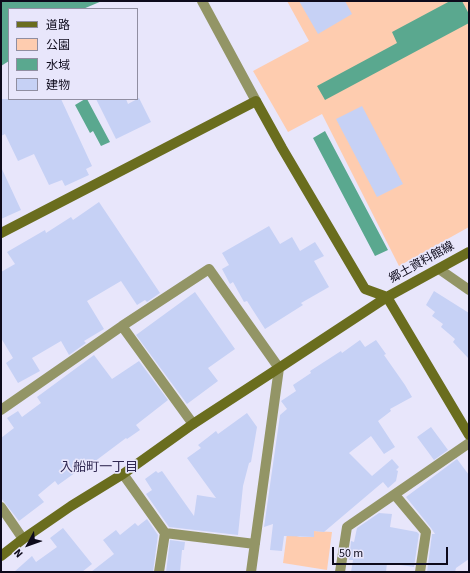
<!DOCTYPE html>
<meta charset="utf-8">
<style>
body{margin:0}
#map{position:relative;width:470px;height:573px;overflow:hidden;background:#e8e6fb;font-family:"Source Sans 3","Noto Sans JP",sans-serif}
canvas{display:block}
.frame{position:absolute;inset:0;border:2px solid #0d0a1b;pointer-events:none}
.legend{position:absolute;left:8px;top:8px;width:130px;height:92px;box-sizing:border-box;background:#e8e6fb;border:1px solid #908ea1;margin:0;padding:5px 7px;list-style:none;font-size:12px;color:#0d0a1b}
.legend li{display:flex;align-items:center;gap:8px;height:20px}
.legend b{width:20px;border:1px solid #908ea1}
.north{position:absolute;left:8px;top:525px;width:40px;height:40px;-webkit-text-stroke:3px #e8e6fb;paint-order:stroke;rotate:229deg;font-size:11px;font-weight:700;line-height:16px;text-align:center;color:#0d0a1b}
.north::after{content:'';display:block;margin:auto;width:14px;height:18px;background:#0d0a1b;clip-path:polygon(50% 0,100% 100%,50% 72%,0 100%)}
.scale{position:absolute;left:332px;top:547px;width:116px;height:18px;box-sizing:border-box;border:2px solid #0d0a1b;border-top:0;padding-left:5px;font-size:12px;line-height:14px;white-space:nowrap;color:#0d0a1b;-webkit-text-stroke:3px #e8e6fb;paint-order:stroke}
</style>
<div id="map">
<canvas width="470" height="573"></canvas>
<div class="frame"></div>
<ul class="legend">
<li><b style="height:5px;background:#6a6d1e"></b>道路</li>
<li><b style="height:11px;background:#feccaf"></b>公園</li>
<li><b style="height:11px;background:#5aa88f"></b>水域</li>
<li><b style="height:11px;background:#c6d1f5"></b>建物</li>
</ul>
<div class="north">N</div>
<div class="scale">50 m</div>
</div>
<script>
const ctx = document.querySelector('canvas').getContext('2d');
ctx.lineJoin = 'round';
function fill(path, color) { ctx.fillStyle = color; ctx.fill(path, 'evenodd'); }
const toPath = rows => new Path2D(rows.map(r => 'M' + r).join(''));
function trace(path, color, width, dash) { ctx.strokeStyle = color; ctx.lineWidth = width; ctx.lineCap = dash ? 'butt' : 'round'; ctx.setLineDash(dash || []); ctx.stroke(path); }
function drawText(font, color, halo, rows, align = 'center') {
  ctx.font = font + ' "Source Sans 3","Noto Sans JP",sans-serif'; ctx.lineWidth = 3.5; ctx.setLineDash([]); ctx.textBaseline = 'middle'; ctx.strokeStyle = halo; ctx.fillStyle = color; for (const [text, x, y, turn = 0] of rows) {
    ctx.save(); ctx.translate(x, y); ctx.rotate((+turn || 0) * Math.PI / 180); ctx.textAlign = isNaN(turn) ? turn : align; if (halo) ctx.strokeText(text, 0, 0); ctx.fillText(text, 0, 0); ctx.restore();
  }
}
const green = toPath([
 [287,1,469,1,469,227,399,266,322,114,288,132,253,71,309,41],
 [314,531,332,532,327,570,283,563,287,533,300,537,313,537]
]);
const water = toPath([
 [1,1,102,1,83,9,9,9,9,61,1,66],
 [450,1,462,1,469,14,469,23,325,100,317,86,397,43,392,32],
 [85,99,87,99,110,142,101,146,93,131,90,133,75,105],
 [325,131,388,250,375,256,313,138]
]);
const building = toPath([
 [299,1,345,1,352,14,318,34],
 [139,98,151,122,116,139,96,99,126,99,128,104],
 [1,99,61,99,92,166,86,169,89,175,65,186,62,180,49,185,34,154,18,161,5,134,1,136],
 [362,106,403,184,377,197,336,119],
 [1,167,21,210,1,219],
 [99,202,160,293,147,302,145,300,137,305,121,281,87,301,104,329,84,341,86,343,69,355,61,341,32,358,40,371,18,383,6,363,13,358,1,338,1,272,15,264,7,252,45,230,46,233,71,217,73,220],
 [269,226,280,244,292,237,300,251,315,242,324,256,314,261,329,287,301,303,303,305,265,329,247,301,244,302,233,282,230,284,222,269,229,265,222,253],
 [434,291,469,313,469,359,453,342,455,339,441,327,443,324,432,316,435,312,426,305],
 [195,292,235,349,208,368,218,381,187,404,136,335],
 [360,340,365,347,376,340,386,354,384,355,405,385,412,397,390,409,391,411,378,421,395,447,384,454,371,436,349,453,372,476,392,459,399,467,396,470,398,471,396,481,388,488,383,482,324,532,314,531,314,537,284,536,282,551,270,550,273,524,264,527,280,415,287,409,281,401,296,391,293,385,311,373,310,371,341,351,342,353],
 [94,355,112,379,139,361,168,400,136,425,140,430,127,439,126,438,94,462,93,460,58,485,55,481,38,495,44,502,19,521,1,498,1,438,14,428,7,418,18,411,22,417,41,403,37,397],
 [247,413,257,427,251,462,249,463,243,486,238,535,169,527,146,494,152,490,145,479,156,471,158,473,162,471,194,516,197,495,216,498,187,458,201,448,198,445,216,431,218,434],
 [431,427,448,450,434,460,417,437],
 [457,459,469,475,469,559,456,568,455,572,427,572,432,534,435,534,431,528,406,497],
 [379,513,392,514,390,527,417,532,419,534,414,567,387,563,386,572,351,572,353,560,349,560,351,541,354,542,357,528],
 [147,519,158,535,153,572,91,572,114,554,103,540,116,530,120,535,135,523,138,526],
 [63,528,92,564,82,572,14,572,32,556,36,562,57,547,50,538],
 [170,540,185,542,184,550,182,550,180,572,166,572]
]);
const street = toPath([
 [202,1,256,101],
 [439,269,469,290],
 [122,326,193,424],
 [1,410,122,326,209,269,279,368,251,572],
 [123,474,165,533,159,572],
 [395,495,426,532,420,572],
 [1,507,23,539],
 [165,533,255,544],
 [340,572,347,527,469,443]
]);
const secondary = toPath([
 [1,233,256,101,282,148,365,289,387,297,469,435],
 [1,556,23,539,71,506,123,474,193,424,279,368,387,297,469,252]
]);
const streetNames = [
 ["郷土資料館線",422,263,-29]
];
const neighbourhoodNames = [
 ["入船町一丁目",99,468]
];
fill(green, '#feccaf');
fill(water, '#5aa88f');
fill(building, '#c6d1f5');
trace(street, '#939566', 10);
trace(secondary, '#6a6d1e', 10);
drawText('12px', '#0d0a1b', '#e8e6fb', streetNames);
drawText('13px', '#312952', '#e8e6fb', neighbourhoodNames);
</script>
